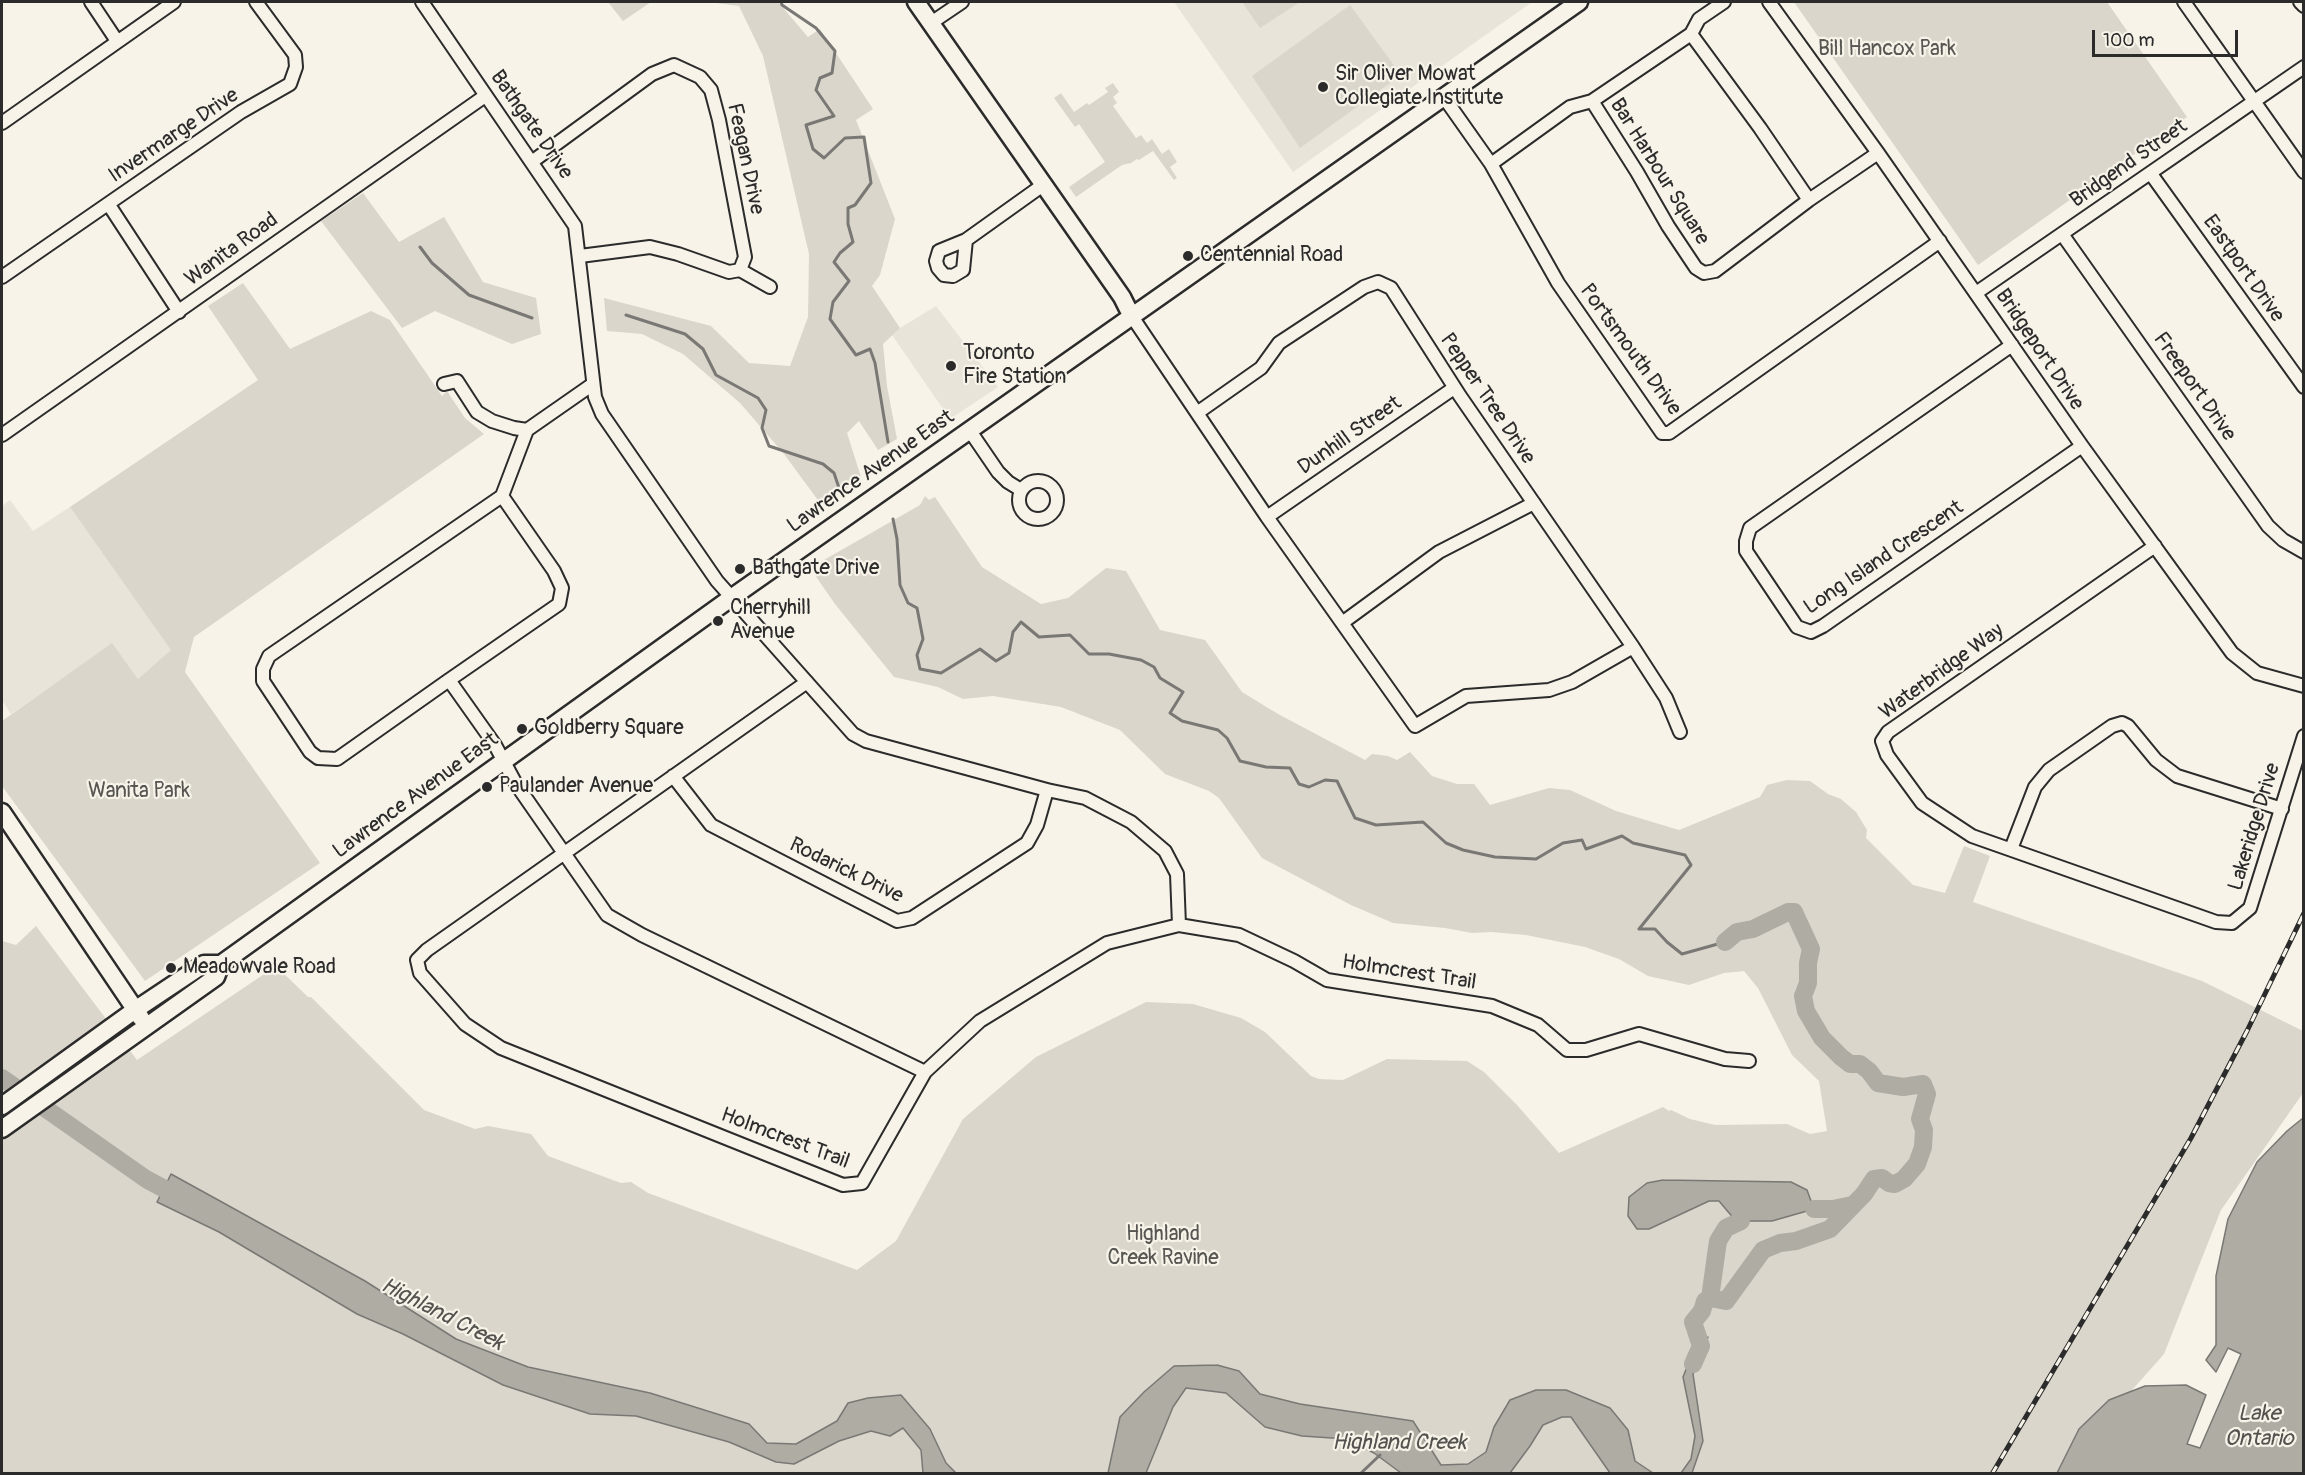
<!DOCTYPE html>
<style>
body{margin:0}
#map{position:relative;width:2305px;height:1475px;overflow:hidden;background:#f7f3e8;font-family:Pangolin,sans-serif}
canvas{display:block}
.frame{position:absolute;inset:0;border:3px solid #2b2b2b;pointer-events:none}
.scale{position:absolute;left:2092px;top:30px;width:146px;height:27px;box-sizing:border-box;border:3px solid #2b2b2b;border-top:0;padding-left:8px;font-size:18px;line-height:21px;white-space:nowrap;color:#2b2b2b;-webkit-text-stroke:4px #f7f3e8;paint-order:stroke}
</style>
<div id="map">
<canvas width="2305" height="1475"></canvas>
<div class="frame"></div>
<div class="scale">100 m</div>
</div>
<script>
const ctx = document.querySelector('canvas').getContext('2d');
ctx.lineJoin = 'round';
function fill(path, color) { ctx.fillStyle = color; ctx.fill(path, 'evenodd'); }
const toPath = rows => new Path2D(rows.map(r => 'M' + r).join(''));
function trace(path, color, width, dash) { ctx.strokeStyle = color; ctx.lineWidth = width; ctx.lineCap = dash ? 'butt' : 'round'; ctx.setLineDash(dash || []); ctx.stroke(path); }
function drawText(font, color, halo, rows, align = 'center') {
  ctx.font = font + ' Pangolin,sans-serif'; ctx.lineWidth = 4.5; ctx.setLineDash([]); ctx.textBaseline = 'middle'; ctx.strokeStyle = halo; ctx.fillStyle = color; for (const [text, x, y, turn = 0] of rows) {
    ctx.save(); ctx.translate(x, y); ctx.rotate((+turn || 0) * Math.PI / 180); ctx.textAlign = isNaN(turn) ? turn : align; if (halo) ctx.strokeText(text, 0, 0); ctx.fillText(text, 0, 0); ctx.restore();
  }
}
const built = toPath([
 [1174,2,1532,2,1293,172],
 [936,306,998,387,950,419,892,335,900,328],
 [10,500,33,531,70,507,172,650,138,679,112,644,11,714,2,700,2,506]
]);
const green = toPath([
 [608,2,651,2,623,21],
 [708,2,778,2,808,37,820,29,873,109,856,120,895,219,880,275,872,286,900,328,883,344,887,386,897,439,878,450,859,421,847,433,861,477,823,507,784,454,740,403,683,354,642,334,607,331,604,298,711,326,749,363,790,366,808,317,809,254,763,56,739,6],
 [1242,2,1300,2,1260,28],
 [1794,2,2107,2,2187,117,1978,265],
 [1350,5,1401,75,1300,148,1252,76],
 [1113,83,1119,92,1113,97,1117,103,1113,106,1136,138,1141,135,1147,143,1152,139,1162,154,1169,149,1177,162,1170,167,1177,178,1174,180,1153,151,1139,160,1137,159,1131,163,1122,165,1076,197,1069,187,1105,162,1079,124,1075,127,1054,98,1061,93,1074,112,1087,103,1089,105,1108,92,1105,88],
 [363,193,399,242,444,217,483,282,536,298,541,334,512,344,435,311,402,328,321,221],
 [243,283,290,349,371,311,390,320,442,396,447,391,465,418,484,434,194,637,185,672,320,863,145,981,2,786,2,721,112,643,138,679,171,650,70,507,258,380,208,306],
 [925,496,929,500,935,497,982,567,1041,604,1068,598,1106,568,1126,571,1160,630,1205,640,1242,692,1278,714,1365,760,1372,754,1388,756,1397,760,1410,752,1432,776,1457,784,1474,784,1490,805,1549,788,1570,790,1616,811,1679,830,1760,797,1767,785,1787,780,1810,781,1828,794,1841,799,1856,812,1867,830,1866,838,1913,885,1945,893,1964,846,1990,856,1973,902,2202,981,2303,1031,2303,1093,2221,1210,2164,1354,2086,1442,2071,1473,2,1473,2,941,16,945,36,926,137,1060,276,966,308,997,311,997,424,1110,475,1129,488,1126,531,1134,548,1156,621,1183,631,1182,648,1193,857,1270,896,1241,963,1119,1036,1057,1146,1002,1193,1004,1241,1018,1265,1032,1311,1076,1319,1079,1343,1080,1387,1059,1467,1061,1484,1072,1517,1105,1559,1153,1663,1107,1669,1111,1671,1110,1690,1119,1715,1125,1787,1124,1810,1134,1827,1131,1819,1081,1792,1055,1758,988,1744,971,1724,973,1689,985,1648,976,1619,959,1585,947,1526,935,1491,932,1472,933,1445,928,1393,923,1351,905,1262,858,1219,798,1209,791,1165,774,1120,730,1061,707,993,696,963,699,938,687,894,677,835,604,810,568,920,505]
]);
const water = toPath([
 [2303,1118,2303,1473,2057,1473,2079,1429,2109,1400,2145,1386,2186,1385,2206,1395,2187,1444,2200,1448,2241,1354,2228,1348,2216,1372,2206,1360,2216,1345,2216,1276,2228,1219,2257,1162,2287,1131,2303,1118],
 [171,1174,365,1281,456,1339,528,1367,650,1393,749,1424,767,1443,796,1444,837,1421,848,1403,868,1398,901,1395,930,1429,946,1463,956,1473,923,1473,921,1450,903,1428,890,1436,871,1431,839,1441,794,1464,776,1462,729,1442,636,1416,590,1414,503,1385,403,1334,357,1314,219,1232,157,1202,171,1174],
 [1663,1180,1791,1182,1807,1190,1814,1209,1772,1221,1741,1221,1735,1220,1719,1201,1709,1201,1649,1229,1637,1229,1628,1216,1629,1197,1647,1183,1663,1180],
 [1708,1337,1693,1374,1703,1441,1692,1473,1681,1473,1691,1459,1695,1436,1683,1377,1695,1347,1708,1337],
 [1217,1365,1239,1371,1260,1394,1300,1404,1413,1421,1441,1465,1468,1464,1486,1452,1494,1427,1510,1400,1536,1390,1566,1390,1610,1408,1628,1430,1635,1461,1653,1473,1610,1473,1571,1417,1562,1417,1543,1425,1530,1446,1510,1473,1401,1473,1374,1453,1347,1439,1302,1436,1265,1427,1226,1393,1186,1388,1173,1407,1146,1473,1108,1473,1120,1417,1144,1392,1174,1366,1217,1365]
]);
const stream = toPath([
 [781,2,782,5,816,28,835,51,832,73,820,78,816,90,834,116,806,125,813,149,824,158,845,138,864,137,871,183,855,205,848,208,848,224,853,242,840,253,834,262,849,281,833,302,830,319,856,355,870,349,875,363,888,442],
 [420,247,432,263,469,295,532,318],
 [626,315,685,334,703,349,716,375,758,398,766,410,762,428,769,446,823,464,834,473,839,488],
 [893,519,897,539,900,585,908,603,917,608,923,639,917,655,920,669,941,673,980,649,996,661,1009,653,1013,632,1021,622,1039,637,1070,635,1089,654,1109,654,1141,660,1154,667,1160,678,1183,692,1170,713,1182,721,1218,730,1227,738,1240,761,1266,767,1290,768,1299,784,1309,787,1325,780,1337,781,1355,818,1376,825,1423,822,1446,843,1463,850,1495,857,1536,859,1563,843,1582,840,1586,849,1622,836,1633,843,1685,855,1691,865,1639,929,1655,929,1667,942,1682,954,1725,942],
 [1360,1474,1380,1455]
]);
const river = toPath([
 [2,1078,146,1179,185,1200],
 [1814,1209,1833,1209,1852,1205],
 [1710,1298,1718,1241,1726,1228,1741,1221],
 [1693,1364,1701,1346,1693,1322,1702,1311,1705,1301,1710,1298,1726,1301,1763,1250,1780,1243,1796,1241,1830,1229,1864,1194,1874,1179,1882,1178,1889,1183,1895,1184,1904,1179,1917,1164,1923,1147,1924,1130,1920,1119,1927,1094,1923,1084,1903,1087,1878,1083,1869,1071,1860,1064,1850,1064,1841,1057,1822,1038,1806,1011,1803,996,1808,983,1808,963,1811,949,1794,912,1788,912,1753,929,1737,932,1725,942]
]);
const street = toPath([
 [91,2,117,41],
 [422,2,575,226,595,397,602,414,717,581,853,734,866,741,1047,790,1085,798,1131,822,1165,851,1177,874,1179,925],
 [1769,2,1878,153,2082,446,2232,653,2257,673,2304,686],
 [2184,2,2304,172],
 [2300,2,2304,6],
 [931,23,962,2],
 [1691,34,1699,19,1724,2],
 [1443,96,1491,164,1558,283,1662,433,1669,433,1940,241],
 [2,123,174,2],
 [533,161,652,74,674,65,700,77,711,90,719,120,745,257,740,270,729,272,678,254,650,247,580,256],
 [1491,164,1570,107,1592,101],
 [2151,174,2304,387],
 [1809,200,1760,128,1691,34,1592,101,1637,172,1668,226,1696,268,1704,273,1715,271,1809,200,1878,153],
 [109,205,179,312],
 [2062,234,2268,526,2283,540,2304,552],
 [966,240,963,270,953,276,944,275,938,268,936,261,939,251,966,240,1043,185],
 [740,270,770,287],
 [2,277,241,112,290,84,296,67,295,55,256,2],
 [1976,293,2304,67],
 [1131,315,1267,517,1415,726,1466,696,1549,690,1572,682,1633,647],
 [2012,345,1750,528,1746,541,1746,551,1797,627,1811,632,1823,626,2082,446],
 [444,384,457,381,477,412,492,421,514,428,527,430],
 [1197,413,1261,368,1279,343,1364,287,1378,282,1391,288,1460,396,1633,647,1666,698,1680,732],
 [970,431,998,472,1008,482,1021,490],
 [2,435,485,96],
 '1019 500a19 19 0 1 1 38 0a19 19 0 1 1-38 0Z',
 [502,496,554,571,562,588,559,604,449,680,495,745,516,784,607,915,642,935,925,1072],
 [1267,517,1454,388],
 [2155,546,1888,732,1882,741,1887,755,1922,803,1972,836,2216,922,2232,923,2250,908,2304,736],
 [1342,623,1439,552,1534,503],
 [449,680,337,759,318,758,310,752,263,681,263,669,269,656,502,496,527,430,593,384],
 [807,682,427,950,417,960,420,973,465,1024,501,1048,843,1185,862,1183,925,1072,980,1021,1107,943,1179,925,1239,935,1294,961,1327,980,1492,1006,1538,1025,1567,1050,1586,1050,1639,1034,1725,1059,1749,1061],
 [673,776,711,825,897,921,912,918,1027,843,1037,825,1047,790],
 [2011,849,2035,787,2049,770,2112,726,2122,723,2128,726,2156,760,2177,776,2282,809]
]);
const secondary = toPath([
 [916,2,1122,297,1131,315],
 [2,812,141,1018],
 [2,1106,135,1010,204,964,221,964],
 [2,1129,216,977,221,964,731,598,1579,2]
]);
const rail = toPath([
 [1992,1474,2191,1138,2247,1031,2304,913]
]);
const markers = [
 [1323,87,6,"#2b2b2b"],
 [1188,256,6,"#2b2b2b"],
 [951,366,6,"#2b2b2b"],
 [740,569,6,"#2b2b2b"],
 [718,621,6,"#2b2b2b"],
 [522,729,6,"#2b2b2b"],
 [487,787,6,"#2b2b2b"],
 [171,968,6,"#2b2b2b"]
];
const parkNames = [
 ["Bill Hancox Park",1887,50],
 ["Wanita Park",139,792],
 ["Highland",1163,1235],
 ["Creek Ravine",1163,1259]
];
const poiNames = [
 ["Sir Oliver Mowat",1335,75],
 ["Collegiate Institute",1335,99],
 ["Centennial Road",1200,256],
 ["Toronto",963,354],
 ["Fire Station",963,378],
 ["Bathgate Drive",752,569],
 ["Cherryhill",730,609],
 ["Avenue",730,633],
 ["Goldberry Square",534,729],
 ["Paulander Avenue",499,787],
 ["Meadowvale Road",183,968]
];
const streetNames = [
 ["Bathgate Drive",531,125,55],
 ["Invermarge Drive",174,136,-34],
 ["Feagan Drive",745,159,78],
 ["Bridgend Street",2129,164,-35],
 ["Bar Harbour Square",1659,172,58],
 ["Wanita Road",232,250,-36],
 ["Eastport Drive",2243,269,55],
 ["Portsmouth Drive",1630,350,54],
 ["Bridgeport Drive",2039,350,56],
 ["Freeport Drive",2194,387,55],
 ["Pepper Tree Drive",1487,399,56],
 ["Dunhill Street",1350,436,-35],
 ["Lawrence Avenue East",871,472,-35],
 ["Long Island Crescent",1884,558,-34],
 ["Waterbridge Way",1942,672,-36],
 ["Lawrence Avenue East",416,796,-36],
 ["Lakeridge Drive",2255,827,-73],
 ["Rodarick Drive",846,871,26],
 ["Holmcrest Trail",1409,973,9],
 ["Holmcrest Trail",785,1139,21]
];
const waterNames = [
 ["Highland Creek",442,1315,27],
 ["Lake",2259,1414],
 ["Ontario",2259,1439],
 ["Highland Creek",1399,1443]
];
fill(built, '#e8e4da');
fill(green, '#dad6cc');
fill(water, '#afaca4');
trace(water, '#7a7874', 1.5);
trace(stream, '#7a7874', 3);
trace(river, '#afaca4', 18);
trace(street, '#2b2b2b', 16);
trace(secondary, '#2b2b2b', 21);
trace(street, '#f7f3e8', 12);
trace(secondary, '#f7f3e8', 16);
trace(rail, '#2b2b2b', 5);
trace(rail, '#f7f3e8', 3, [9]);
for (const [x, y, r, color] of markers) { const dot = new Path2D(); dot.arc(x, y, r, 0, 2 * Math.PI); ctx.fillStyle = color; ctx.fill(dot); trace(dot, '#f7f3e8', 2); }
drawText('21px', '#575653', '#f7f3e8', parkNames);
drawText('21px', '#2b2b2b', '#f7f3e8', poiNames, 'left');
drawText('21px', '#2b2b2b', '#f7f3e8', streetNames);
drawText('italic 22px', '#53524f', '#f7f3e8', waterNames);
</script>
